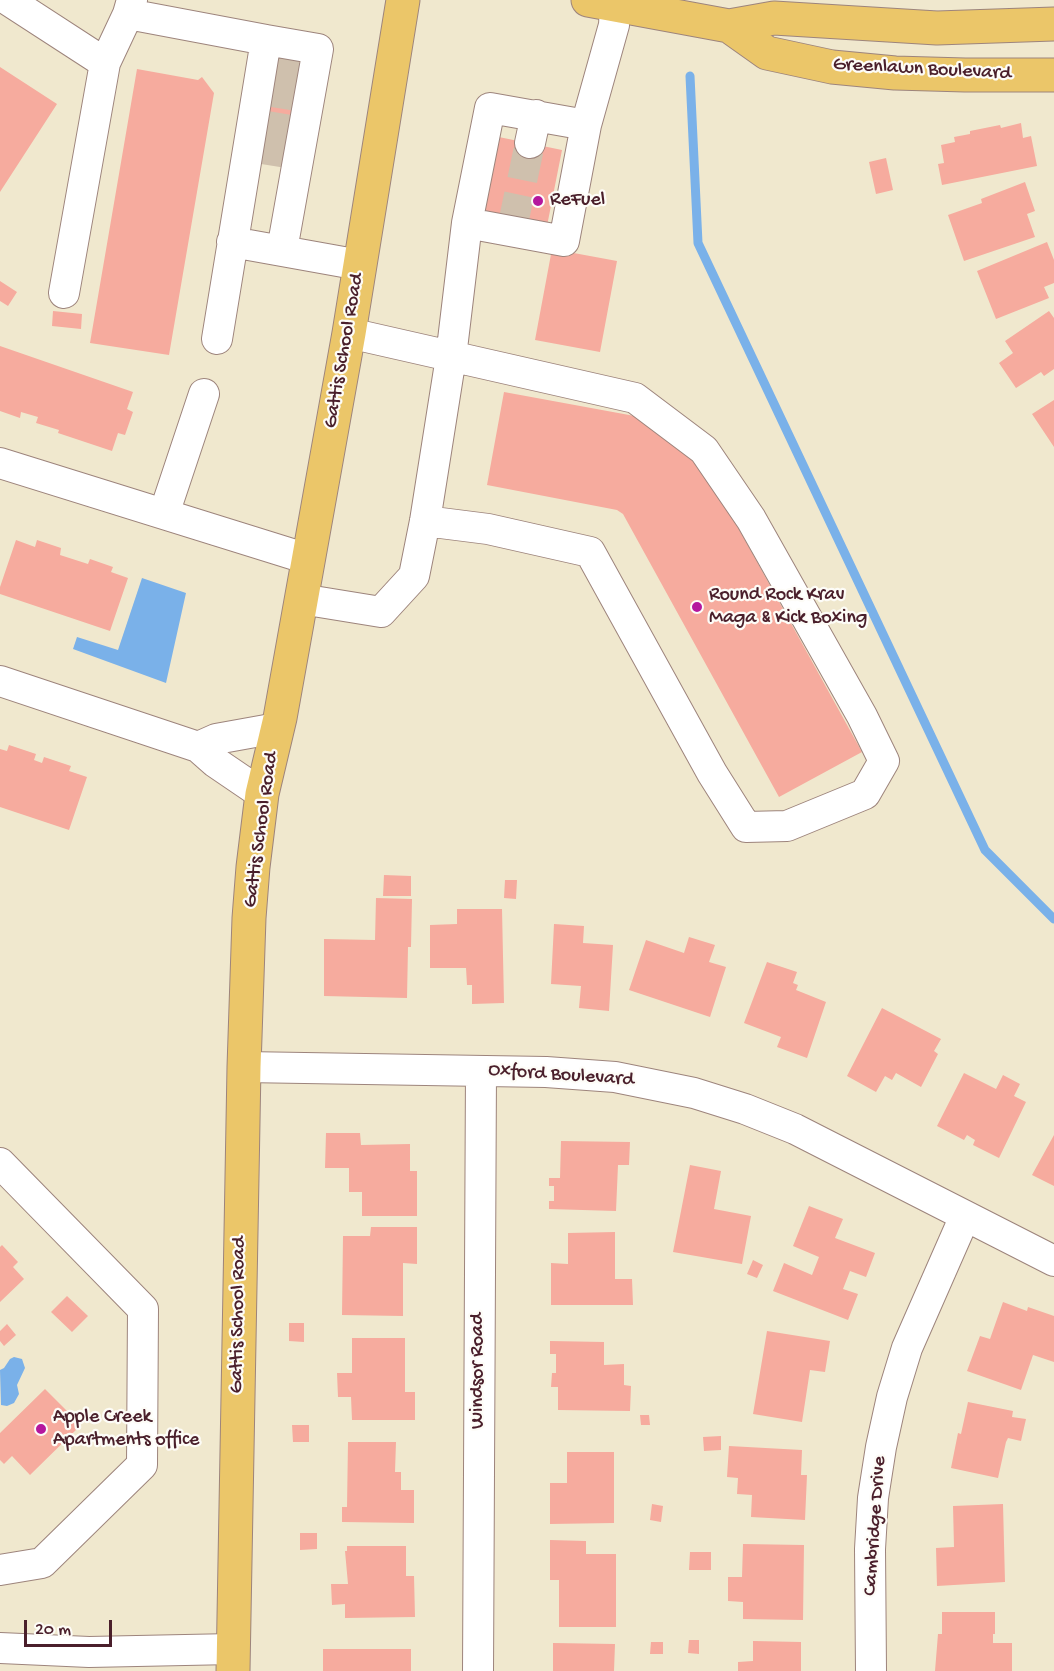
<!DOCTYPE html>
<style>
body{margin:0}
#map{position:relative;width:1054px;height:1671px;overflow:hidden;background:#f0e8ce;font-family:"Gochi Hand",sans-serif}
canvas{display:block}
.scale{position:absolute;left:24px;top:1620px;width:88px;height:27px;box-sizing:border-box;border:3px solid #4a1f2b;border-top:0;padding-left:8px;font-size:18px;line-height:21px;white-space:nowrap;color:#4a1f2b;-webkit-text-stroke:4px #fdfcf7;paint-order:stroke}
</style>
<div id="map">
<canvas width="1054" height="1671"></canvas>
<div class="scale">20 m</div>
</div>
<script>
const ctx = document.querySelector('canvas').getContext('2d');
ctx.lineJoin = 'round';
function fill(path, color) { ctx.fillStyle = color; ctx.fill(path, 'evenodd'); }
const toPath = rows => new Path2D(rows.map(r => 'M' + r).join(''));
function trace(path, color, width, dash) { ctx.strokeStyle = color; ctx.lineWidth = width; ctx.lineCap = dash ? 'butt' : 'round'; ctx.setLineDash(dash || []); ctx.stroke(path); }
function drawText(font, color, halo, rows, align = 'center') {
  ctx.font = font + ' "Gochi Hand",sans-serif'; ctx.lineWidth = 4.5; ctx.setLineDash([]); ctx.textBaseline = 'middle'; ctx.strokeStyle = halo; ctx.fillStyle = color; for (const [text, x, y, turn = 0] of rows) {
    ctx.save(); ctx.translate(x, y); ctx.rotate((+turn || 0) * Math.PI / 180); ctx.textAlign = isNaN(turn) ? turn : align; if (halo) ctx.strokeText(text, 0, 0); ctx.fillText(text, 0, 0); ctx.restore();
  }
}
const water = toPath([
 [142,578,186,593,166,683,73,649,77,637,118,650],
 [14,1357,22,1359,25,1368,17,1385,19,1394,14,1403,7,1406,1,1405,0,1370,4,1368,10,1359]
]);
const stream = toPath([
 [690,76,698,243,985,850,1054,919]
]);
const building = toPath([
 [279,52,311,56,290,165,261,159],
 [0,67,57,104,0,192],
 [137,69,198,80,202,77,214,93,169,355,90,343],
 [1021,123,1023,138,1031,136,1037,166,942,185,938,164,944,163,941,145,955,142,954,137,970,134,970,131,1000,125,1001,128],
 [494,136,562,150,546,231,478,217],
 [886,158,893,190,876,194,869,162],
 [1025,182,1035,211,1027,214,1035,237,964,261,948,215,982,203,981,199],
 [1047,242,1054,260,1054,283,1044,287,1049,298,996,319,977,271],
 [552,249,617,261,600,352,535,340],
 [0,281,17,292,8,306,0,301],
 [53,311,82,314,81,329,52,326],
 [1049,311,1054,318,1054,369,1044,376,1041,372,1016,388,999,363,1013,353,1005,341],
 [0,346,133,392,127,409,133,412,125,435,118,433,112,451,58,433,59,430,36,423,38,417,21,412,20,418,0,411],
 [504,392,640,417,703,464,862,752,779,797,623,514,617,510,487,485],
 [1054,400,1054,447,1032,414],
 [16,540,35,547,37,540,61,548,60,555,88,564,90,559,113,567,111,572,128,578,110,631,0,594,0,587],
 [9,745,36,754,34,760,42,763,44,757,71,766,69,771,87,777,69,830,0,807,0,749,7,751],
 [384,875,411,876,411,896,383,896],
 [505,880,517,880,516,899,504,898],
 [376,898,412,899,411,947,408,947,407,998,324,996,324,939,375,940],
 [457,909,502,909,504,1003,472,1004,472,985,467,985,466,968,430,968,430,925,457,924],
 [554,924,584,926,583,943,613,945,609,1011,579,1008,581,986,551,984],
 [689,937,715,945,709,962,726,967,710,1017,629,990,646,940,684,953],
 [767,962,797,972,793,983,798,985,796,990,826,1002,807,1058,777,1047,781,1037,744,1023],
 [882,1008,941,1039,934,1051,938,1054,921,1087,896,1073,892,1080,885,1076,876,1092,847,1076],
 [964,1073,996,1089,1003,1075,1020,1084,1014,1096,1026,1102,999,1158,973,1145,975,1140,967,1135,964,1140,937,1126],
 [326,1133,360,1133,361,1145,410,1144,410,1171,417,1171,417,1216,362,1216,362,1192,349,1192,349,1168,325,1168],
 [1054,1135,1054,1186,1032,1175],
 [561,1141,630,1142,629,1165,618,1165,616,1211,549,1209,549,1201,554,1201,554,1186,549,1186,549,1178,560,1178],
 [690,1165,721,1171,714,1209,751,1216,742,1264,673,1252],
 [809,1206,843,1219,835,1238,875,1253,866,1277,850,1271,843,1289,858,1294,848,1320,773,1291,784,1263,812,1275,819,1257,793,1246],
 [371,1227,417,1227,417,1264,403,1263,403,1316,342,1315,343,1236,370,1236],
 [615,1232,615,1279,632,1279,633,1305,551,1305,551,1263,568,1264,568,1233],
 [2,1245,18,1262,13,1267,24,1279,0,1302,0,1247],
 [753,1260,763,1265,757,1278,747,1274],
 [67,1296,88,1316,72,1332,51,1312],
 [1003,1302,1027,1311,1028,1307,1054,1316,1054,1362,1033,1355,1021,1390,967,1371,980,1336,990,1339],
 [289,1323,304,1323,304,1342,289,1341],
 [7,1324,16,1335,4,1346,0,1341,0,1331],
 [767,1331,830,1341,825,1372,810,1370,802,1422,753,1414],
 [352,1338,405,1338,405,1392,415,1392,415,1420,352,1420,351,1397,338,1397,337,1373,352,1373],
 [550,1341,604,1342,604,1365,624,1364,624,1385,631,1386,630,1411,558,1410,558,1387,551,1387,552,1373,556,1373,556,1354,550,1354],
 [45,1389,81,1425,30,1475,12,1456,4,1464,0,1460,0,1433],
 [968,1402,1013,1411,1012,1417,1026,1419,1021,1441,1008,1438,1006,1442,998,1478,951,1468,958,1433,961,1434],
 [640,1415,649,1415,650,1425,641,1425],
 [292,1425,309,1425,309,1442,293,1442],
 [721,1436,721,1450,704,1451,703,1437],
 [348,1442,396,1442,395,1472,401,1472,401,1490,414,1490,414,1523,342,1522,342,1507,347,1507],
 [729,1446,802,1450,801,1475,807,1475,805,1520,751,1517,752,1495,737,1494,738,1478,727,1477],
 [567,1452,614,1452,614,1523,550,1524,550,1483,567,1483],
 [652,1504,663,1506,661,1522,650,1520],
 [1003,1504,1005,1582,937,1586,936,1548,954,1547,953,1506],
 [300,1533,317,1533,317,1549,300,1550],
 [550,1540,586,1541,586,1554,616,1554,616,1627,559,1627,559,1580,550,1580],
 [743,1544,804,1545,803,1620,743,1619,743,1602,728,1601,728,1577,742,1577],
 [347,1546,406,1546,406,1576,414,1576,415,1617,345,1618,345,1604,332,1605,331,1584,348,1584,345,1551,347,1551],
 [690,1552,711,1552,711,1570,689,1570],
 [942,1612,995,1612,995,1634,993,1634,993,1643,1012,1643,1012,1671,935,1671,938,1634,942,1634],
 [689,1640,699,1640,699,1654,688,1653],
 [753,1641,801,1642,801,1671,738,1671,738,1662,753,1661],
 [651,1642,663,1642,663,1654,650,1654],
 [553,1643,615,1644,614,1671,553,1671],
 [323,1649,411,1649,411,1671,323,1671]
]);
const minorTunnel = toPath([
 [276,67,308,72],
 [272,92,303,97],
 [267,126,297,131],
 [262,149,293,154],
 [513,224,530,143]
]);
const minor = toPath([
 [8,0,105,63,128,14,132,0],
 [128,14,266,40,217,339],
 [266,40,318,49,282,250],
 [530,143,536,115],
 [467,223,490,108,586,125],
 [232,242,360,265],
 [64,293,105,63],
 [349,333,635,398,704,450,751,519,862,716,884,761,865,794,787,826,746,827,712,773,590,552,488,529,425,521],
 [0,463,308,559],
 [164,514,204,394],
 [301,599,381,612,414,576,425,521,451,357,467,223,564,241,586,125,614,25,615,5],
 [0,681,198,747,215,762,262,794],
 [198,747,216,739,277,728],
 [244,1067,546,1072,615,1077,694,1093,745,1109,795,1129,1054,1261],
 [0,1163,143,1309,142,1465,42,1563,0,1570],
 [0,1648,89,1652,233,1649],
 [478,1671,481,1071],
 [871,1671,870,1549,873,1498,881,1447,892,1397,907,1348,965,1216]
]);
const major = toPath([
 [588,0,729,26,774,18,937,28,1054,24],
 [729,26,767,53,832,67,895,73,965,75,1054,75],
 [233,1671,244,1067,249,918,253,867,262,794,280,718,349,333,403,0]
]);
const markers = [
 [538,201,6,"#b5179e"],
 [697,607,6,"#b5179e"],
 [41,1429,6,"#b5179e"]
];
const streetNames = [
 ["Greenlawn Boulevard",922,70,3],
 ["Gattis School Road",345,351,-80],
 ["Gattis School Road",262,830,-82],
 ["Oxford Boulevard",561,1076,4],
 ["Gattis School Road",239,1315,-89],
 ["Windsor Road",479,1371,-90],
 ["Cambridge Drive",876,1526,-86]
];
const poiNames = [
 ["ReFuel",550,201],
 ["Round Rock Krav",709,596],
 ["Maga & Kick Boxing",709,619],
 ["Apple Creek",53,1418],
 ["Apartments office",53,1441]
];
fill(water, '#7ab1e9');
trace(stream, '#7ab1e9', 9);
fill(building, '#f6ab9e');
trace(minorTunnel, '#cfc0ad', 30, [30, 15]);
trace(minor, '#9d847c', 32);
trace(major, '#9d847c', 35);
trace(minor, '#fff', 30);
trace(major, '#ebc669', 33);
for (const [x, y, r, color] of markers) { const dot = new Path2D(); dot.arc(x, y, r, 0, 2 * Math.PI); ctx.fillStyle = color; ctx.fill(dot); trace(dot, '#fdfcf7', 2); }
drawText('20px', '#4a1f2b', '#fdfcf7', streetNames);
drawText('20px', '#4a1f2b', '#fdfcf7', poiNames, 'left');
</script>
